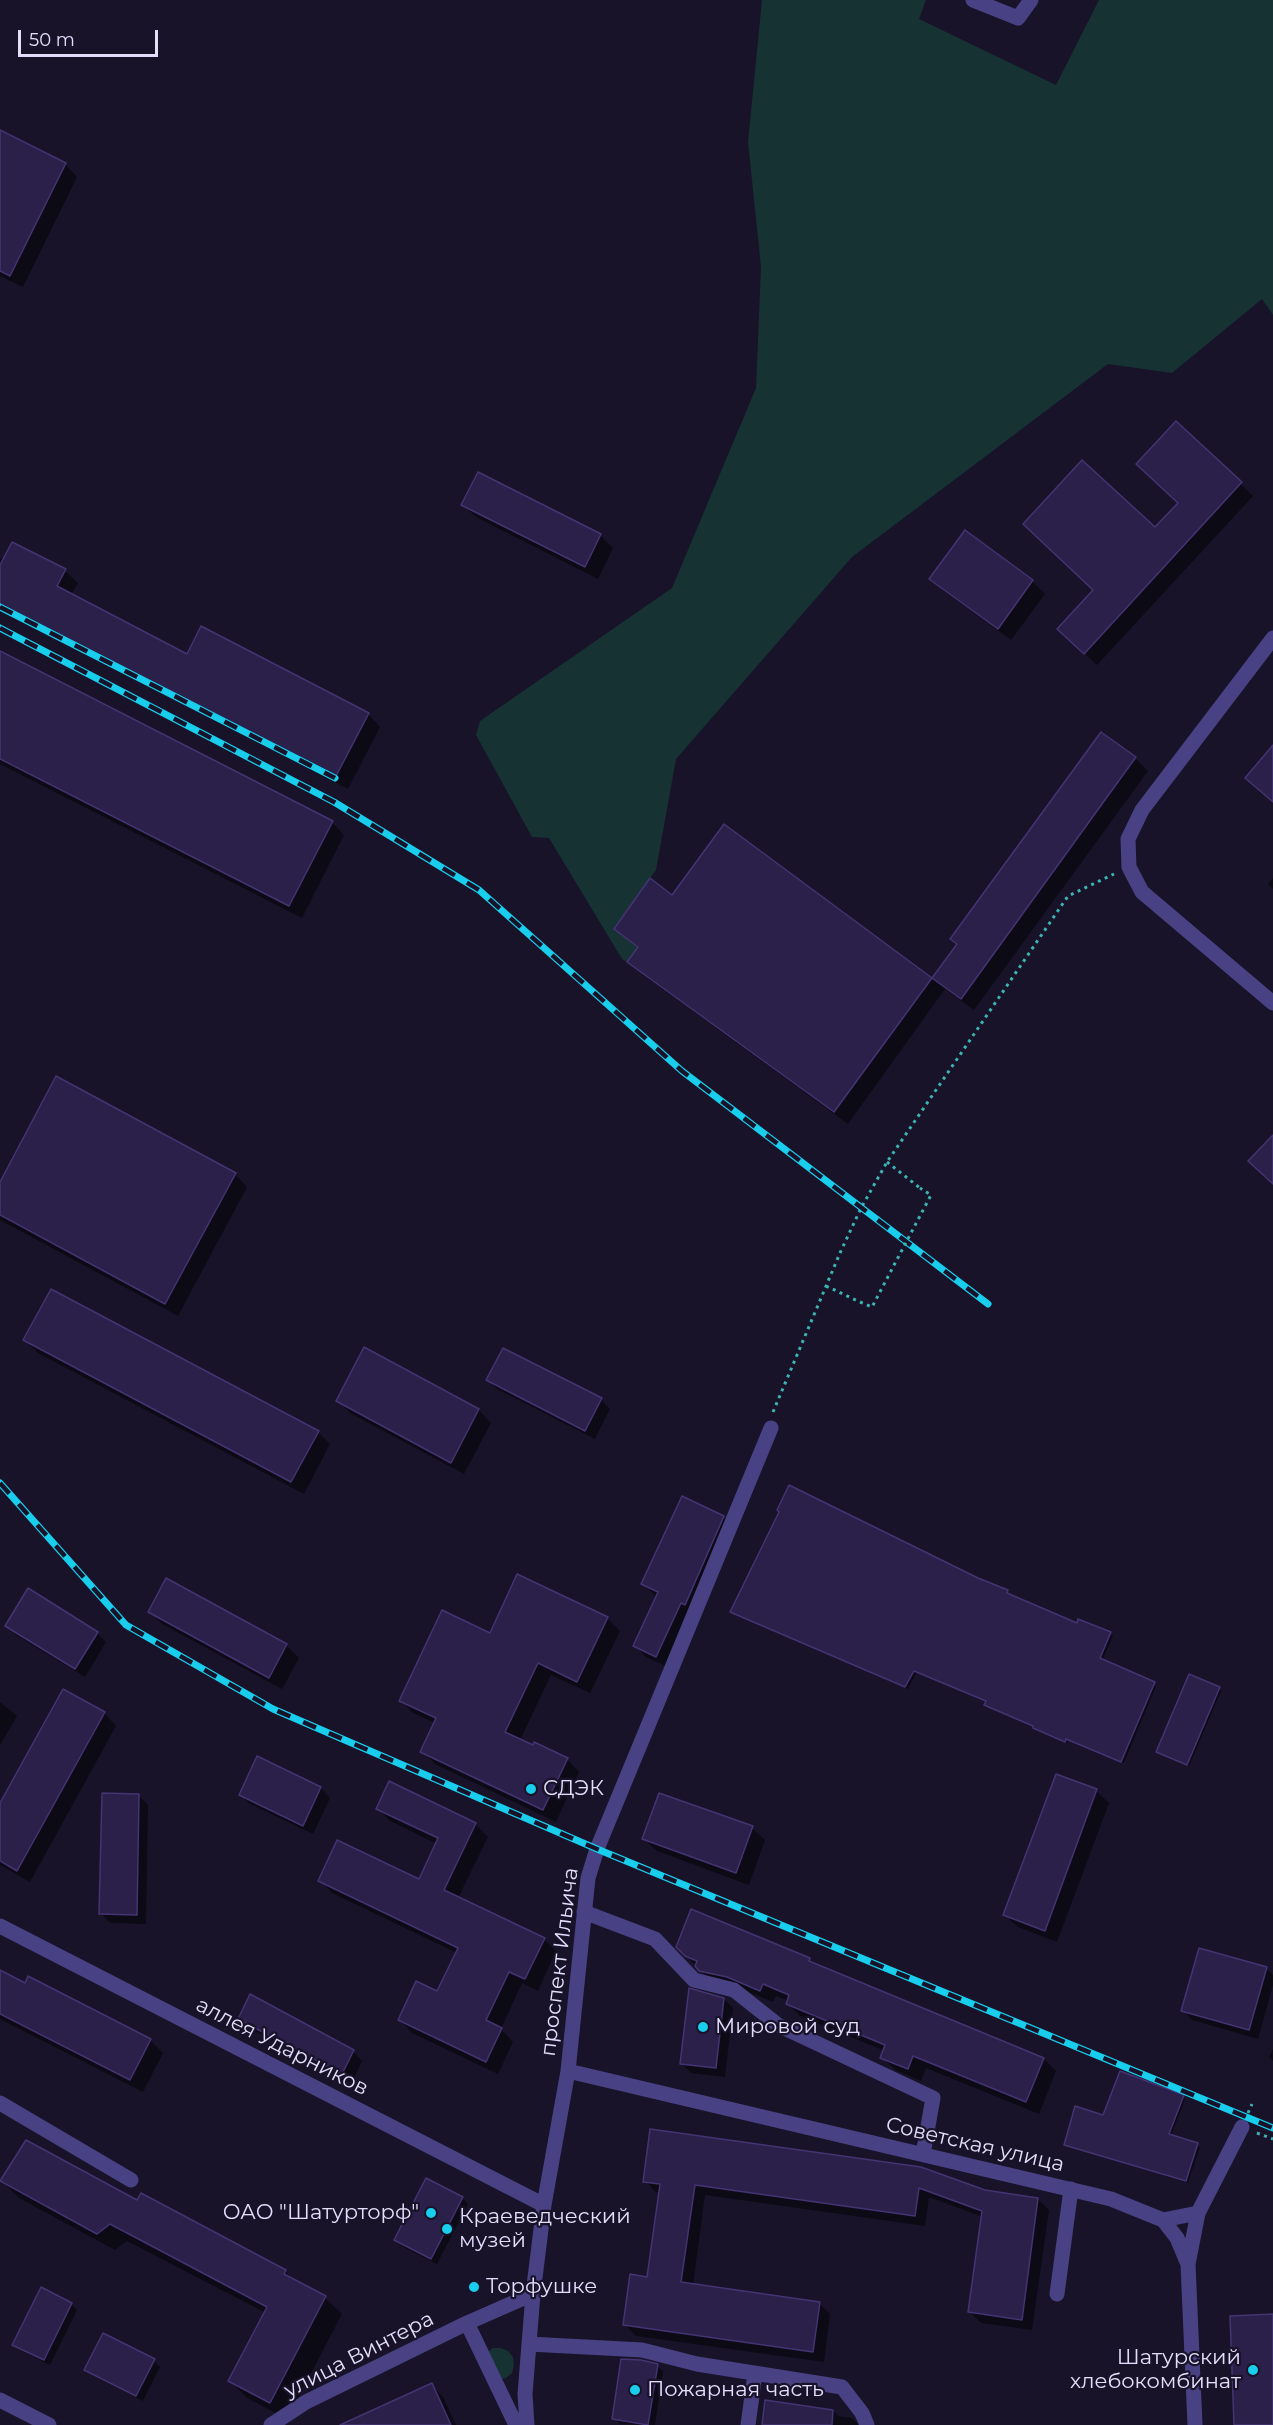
<!DOCTYPE html>
<meta charset="utf-8">
<style>
body{margin:0}
#map{position:relative;width:1273px;height:2425px;overflow:hidden;background:#181329;font-family:Montserrat,sans-serif}
canvas{display:block}
.scale{position:absolute;left:18px;top:30px;width:140px;height:27px;box-sizing:border-box;border:3px solid #e3defc;border-top:0;padding-left:8px;font-size:18px;line-height:21px;white-space:nowrap;color:#e3defc;-webkit-text-stroke:4px #181329;paint-order:stroke}
</style>
<div id="map">
<canvas width="1273" height="2425"></canvas>
<div class="scale">50 m</div>
</div>
<script>
const ctx = document.querySelector('canvas').getContext('2d');
ctx.lineJoin = 'round';
function fill(path, color) { ctx.fillStyle = color; ctx.fill(path, 'evenodd'); }
const toPath = rows => new Path2D(rows.map(r => 'M' + r).join(''));
function trace(path, color, width, dash) { ctx.strokeStyle = color; ctx.lineWidth = width; ctx.lineCap = dash ? 'butt' : 'round'; ctx.setLineDash(dash || []); ctx.stroke(path); }
function drawText(font, color, halo, rows, align = 'center') {
  ctx.font = font + ' Montserrat,sans-serif'; ctx.lineWidth = 4.5; ctx.setLineDash([]); ctx.textBaseline = 'middle'; ctx.strokeStyle = halo; ctx.fillStyle = color; for (const [text, x, y, turn = 0] of rows) {
    ctx.save(); ctx.translate(x, y); ctx.rotate((+turn || 0) * Math.PI / 180); ctx.textAlign = isNaN(turn) ? turn : align; if (halo) ctx.strokeText(text, 0, 0); ctx.fillText(text, 0, 0); ctx.restore();
  }
}
const green = toPath([
 [762,0,926,0,919,19,1056,85,1099,0,1273,0,1273,315,1262,299,1172,373,1108,364,852,557,676,759,656,870,614,928,638,947,627,962,622,959,549,838,532,837,476,735,480,721,672,588,756,388,761,267,748,142],
 [493,2348,501,2348,508,2351,513,2357,514,2365,512,2373,506,2378,499,2380,487,2352]
]);
const shadow = toPath([
 [0,132,65,164,77,177,23,287,0,276],
 [1176,423,1253,496,1097,665,1071,641,1155,529,1179,503],
 [478,474,600,535,613,548,598,579,476,517,463,505],
 [965,532,1032,581,1045,594,1011,640,944,591,931,579],
 [0,558,65,571,78,583,71,595,187,656,368,714,380,727,348,789,0,609],
 [0,653,332,822,344,835,302,918,0,764],
 [1101,734,1135,758,1148,771,974,1010,945,989,848,1124,642,974,629,962,639,949,616,928,673,897,724,826,933,980],
 [1273,878,1273,889,1268,884],
 [235,1174,247,1187,178,1316,0,1220,0,1185],
 [25,1340,318,1432,330,1444,304,1494,38,1353],
 [365,1349,479,1410,491,1423,464,1474,350,1413,338,1400],
 [488,1380,601,1399,610,1409,595,1439,497,1389],
 [723,1517,735,1529,668,1667,646,1657,635,1646,657,1597,643,1584],
 [977,1580,1078,1625,1110,1634,1113,1636,1102,1661,1156,1686,1124,1763,1069,1740,1067,1743,1037,1730,1035,1727,988,1707,986,1705,987,1702,917,1672,908,1689,732,1611],
 [150,1611,286,1645,299,1658,282,1689,162,1624],
 [607,1618,620,1631,590,1693,551,1675,520,1740,567,1759,579,1772,556,1822,435,1764,422,1751,435,1723,413,1713,400,1700,490,1635],
 [7,1626,97,1633,106,1642,85,1677,16,1635],
 [1219,1688,1221,1691,1189,1766,1161,1754,1158,1752],
 [0,1702,17,1716,0,1745],
 [104,1713,116,1726,30,1882,0,1865,0,1806],
 [258,1758,321,1788,330,1798,313,1834,250,1804,241,1795],
 [1096,1791,1109,1803,1057,1942,1018,1927,1005,1915],
 [138,1795,148,1805,146,1924,110,1923,101,1913],
 [377,1808,475,1824,488,1837,458,1898,544,1939,556,1951,538,1991,522,1983,501,2029,513,2042,498,2074,412,2033,400,2020,438,1993,457,1953,332,1893,320,1880,419,1881,437,1844,390,1821],
 [752,1828,765,1840,749,1885,657,1851,644,1839],
 [677,1946,809,1960,815,1965,1044,2059,1056,2071,1039,2114,926,2068,921,2081,895,2070,882,2057,885,2051,800,2016,788,2004,789,2001,776,1996,773,2002,741,1989,713,1983],
 [1266,1968,1273,1975,1273,1985,1258,2039,1192,2020,1183,2010],
 [0,1972,150,2040,163,2053,143,2092,0,2019],
 [724,1999,733,2008,725,2077,691,2073,681,2063],
 [240,2018,353,2051,362,2061,352,2083,249,2028],
 [1273,2049,1273,2061,1269,2057],
 [1183,2097,1185,2099,1171,2136,1200,2147,1188,2183,1065,2144,1104,2116],
 [652,2131,985,2192,1038,2199,1049,2210,1032,2330,981,2323,970,2312,983,2217,929,2197,925,2226,705,2195,693,2285,819,2303,830,2314,824,2362,636,2336,625,2325,649,2278,660,2193,656,2192,645,2181],
 [2,2181,138,2202,141,2196,285,2271,297,2283,325,2298,342,2314,287,2419,247,2398,230,2381,266,2313,127,2241,115,2250,19,2198],
 [462,2198,468,2204,437,2264,401,2246,395,2240],
 [71,2304,77,2310,50,2365,20,2350,14,2344],
 [154,2361,160,2367,143,2401,92,2375,86,2369],
 [657,2365,663,2372,655,2425,620,2424,614,2418],
 [431,2384,443,2397,456,2425,344,2425],
 [833,2411,838,2416,852,2418,859,2425,763,2425]
]);
const building = toPath([
 [0,130,66,163,10,276,0,271,0,130],
 [1176,421,1242,482,1084,654,1057,629,1093,590,1023,524,1082,460,1155,527,1178,503,1136,464,1176,421],
 [478,472,601,534,585,567,461,505,478,472],
 [965,530,1033,580,998,629,929,579,965,530],
 [12,542,66,569,57,586,187,654,201,626,369,713,335,778,0,604,0,565,12,542],
 [0,651,333,821,289,906,0,759,0,651],
 [1101,732,1136,757,961,999,932,978,957,944,950,939,1101,732],
 [1273,745,1273,802,1245,778,1273,745],
 [724,824,932,978,834,1112,627,962,638,947,614,929,650,878,672,895,724,824],
 [56,1076,236,1173,165,1304,0,1215,0,1182,56,1076],
 [1273,1135,1273,1184,1248,1161,1273,1135],
 [51,1289,319,1431,291,1482,23,1340,51,1289],
 [364,1347,479,1409,451,1463,336,1401,364,1347],
 [503,1348,602,1398,585,1431,486,1380,503,1348],
 [789,1485,978,1578,1008,1590,1007,1593,1077,1623,1078,1619,1111,1632,1100,1658,1155,1682,1121,1762,1066,1739,1065,1742,1033,1728,1033,1726,984,1705,986,1701,914,1671,905,1687,730,1612,779,1512,777,1510,789,1485],
 [682,1496,724,1516,685,1605,681,1603,656,1657,633,1646,658,1592,641,1584,682,1496],
 [517,1574,608,1617,577,1682,538,1663,505,1732,533,1745,534,1742,568,1758,543,1810,420,1752,436,1718,399,1701,442,1610,490,1633,517,1574],
 [166,1578,287,1644,269,1678,148,1612,166,1578],
 [28,1588,98,1632,75,1669,5,1626,28,1588],
 [1189,1674,1220,1687,1187,1765,1156,1752,1189,1674],
 [63,1689,105,1712,17,1871,0,1861,0,1803,63,1689],
 [257,1756,321,1787,303,1826,239,1795,257,1756],
 [1056,1774,1097,1789,1045,1931,1003,1915,1056,1774],
 [389,1781,476,1823,444,1890,545,1938,525,1979,509,1972,486,2020,502,2028,486,2062,398,2020,416,1981,437,1991,458,1948,318,1881,337,1840,419,1879,438,1838,376,1809,389,1781],
 [102,1793,139,1794,137,1915,99,1914,102,1793],
 [659,1793,753,1826,736,1873,642,1839,659,1793],
 [691,1909,810,1958,809,1961,1044,2058,1026,2102,913,2056,908,2069,880,2058,885,2045,786,2004,789,1995,763,1984,760,1991,727,1977,699,1971,695,1966,697,1961,685,1956,676,1947,691,1909],
 [1199,1948,1267,1967,1249,2030,1181,2011,1199,1948],
 [0,1970,25,1983,28,1976,151,2039,130,2080,0,2014,0,1970],
 [689,1988,724,1998,716,2068,680,2064,689,1988],
 [250,1994,354,2050,342,2074,238,2019,250,1994],
 [1120,2071,1184,2095,1169,2134,1198,2143,1186,2181,1064,2145,1075,2106,1103,2115,1120,2071],
 [650,2129,921,2167,985,2190,1038,2198,1022,2320,968,2312,982,2211,919,2188,915,2216,695,2185,681,2282,820,2302,813,2352,623,2325,630,2274,647,2277,660,2184,643,2182,650,2129],
 [26,2140,137,2200,141,2193,286,2270,284,2274,326,2296,270,2403,228,2381,267,2307,110,2224,97,2234,0,2181,26,2140],
 [426,2178,463,2197,431,2259,394,2240,426,2178],
 [41,2287,72,2303,44,2360,12,2345,41,2287],
 [1273,2314,1273,2425,1234,2425,1230,2316,1273,2314],
 [103,2333,155,2359,136,2396,84,2370,103,2333],
 [621,2359,641,2360,658,2364,648,2425,612,2419,621,2359],
 [432,2383,451,2425,340,2425,408,2394,432,2383],
 [765,2400,833,2410,832,2425,762,2425,765,2400]
]);
const path = toPath([
 [887,1162,920,1188],
 [826,1286,860,1302],
 [773,1412,840,1253,861,1208,887,1162,1068,896,1114,874],
 [1248,2113,1252,2104],
 [1257,2133,1273,2139]
]);
const minor = toPath([
 [973,0,1018,18,1031,0],
 [1273,638,1142,810,1128,839,1129,867,1142,892,1273,1003],
 [584,1912,655,1939,694,1980,734,1990,778,2025,933,2098,923,2154],
 [0,1926,544,2205],
 [568,2071,1111,2199,1163,2220,1177,2238,1188,2264,1195,2425],
 [0,2103,131,2180],
 [1163,2220,1198,2213],
 [1188,2264,1198,2213,1242,2127],
 [1057,2294,1071,2189],
 [467,2323,516,2425],
 [529,2344,642,2350,697,2364,842,2387,862,2413,867,2425],
 [0,2400,49,2425],
 [271,2425,306,2402,467,2323,533,2294],
 [527,2425,525,2394,533,2294,544,2205,568,2071,588,1878,597,1849,771,1428],
 [748,2425,755,2374]
]);
const rail = toPath([
 [0,607,335,778],
 [0,628,334,802,479,890,682,1071,988,1304],
 [0,1483,126,1625,273,1709,597,1849,1273,2128]
]);
const pathBridge = toPath([
 [860,1302,872,1307,931,1195,920,1188]
]);
const markers = [
 [531,1789,6,"#19cded"],
 [703,2027,6,"#19cded"],
 [431,2213,6,"#19cded"],
 [447,2229,6,"#19cded"],
 [474,2287,6,"#19cded"],
 [1253,2370,6,"#19cded"],
 [635,2390,6,"#19cded"]
];
const poiNames = [
 ["СДЭК",543,1789],
 ["Мировой суд",715,2027],
 ["ОАО \"Шатурторф\"",419,2213,"right"],
 ["Краеведческий",459,2217],
 ["музей",459,2241],
 ["Торфушке",486,2287],
 ["Шатурский",1241,2358,"right"],
 ["хлебокомбинат",1241,2382,"right"],
 ["Пожарная часть",647,2390]
];
const streetNames = [
 ["проспект Ильича",560,1962,-83],
 ["аллея Ударников",282,2047,27],
 ["Советская улица",975,2145,13],
 ["улица Винтера",359,2355,-27]
];
fill(green, '#163233');
fill(shadow, '#0007');
fill(building, '#2b2049');
trace(building, '#443473', 1.5);
trace(path, '#3bb4b3', 3, [3, 4.5]);
trace(minor, '#484284', 15);
trace(rail, '#19cded', 7);
trace(rail, '#181329', 4.5, [14]);
trace(pathBridge, '#3bb4b3', 3, [3, 4.5]);
for (const [x, y, r, color] of markers) { const dot = new Path2D(); dot.arc(x, y, r, 0, 2 * Math.PI); ctx.fillStyle = color; ctx.fill(dot); trace(dot, '#181329', 2); }
drawText('21px', '#e3defc', '#181329', poiNames, 'left');
drawText('21px', '#e3defc', '#181329', streetNames);
</script>
